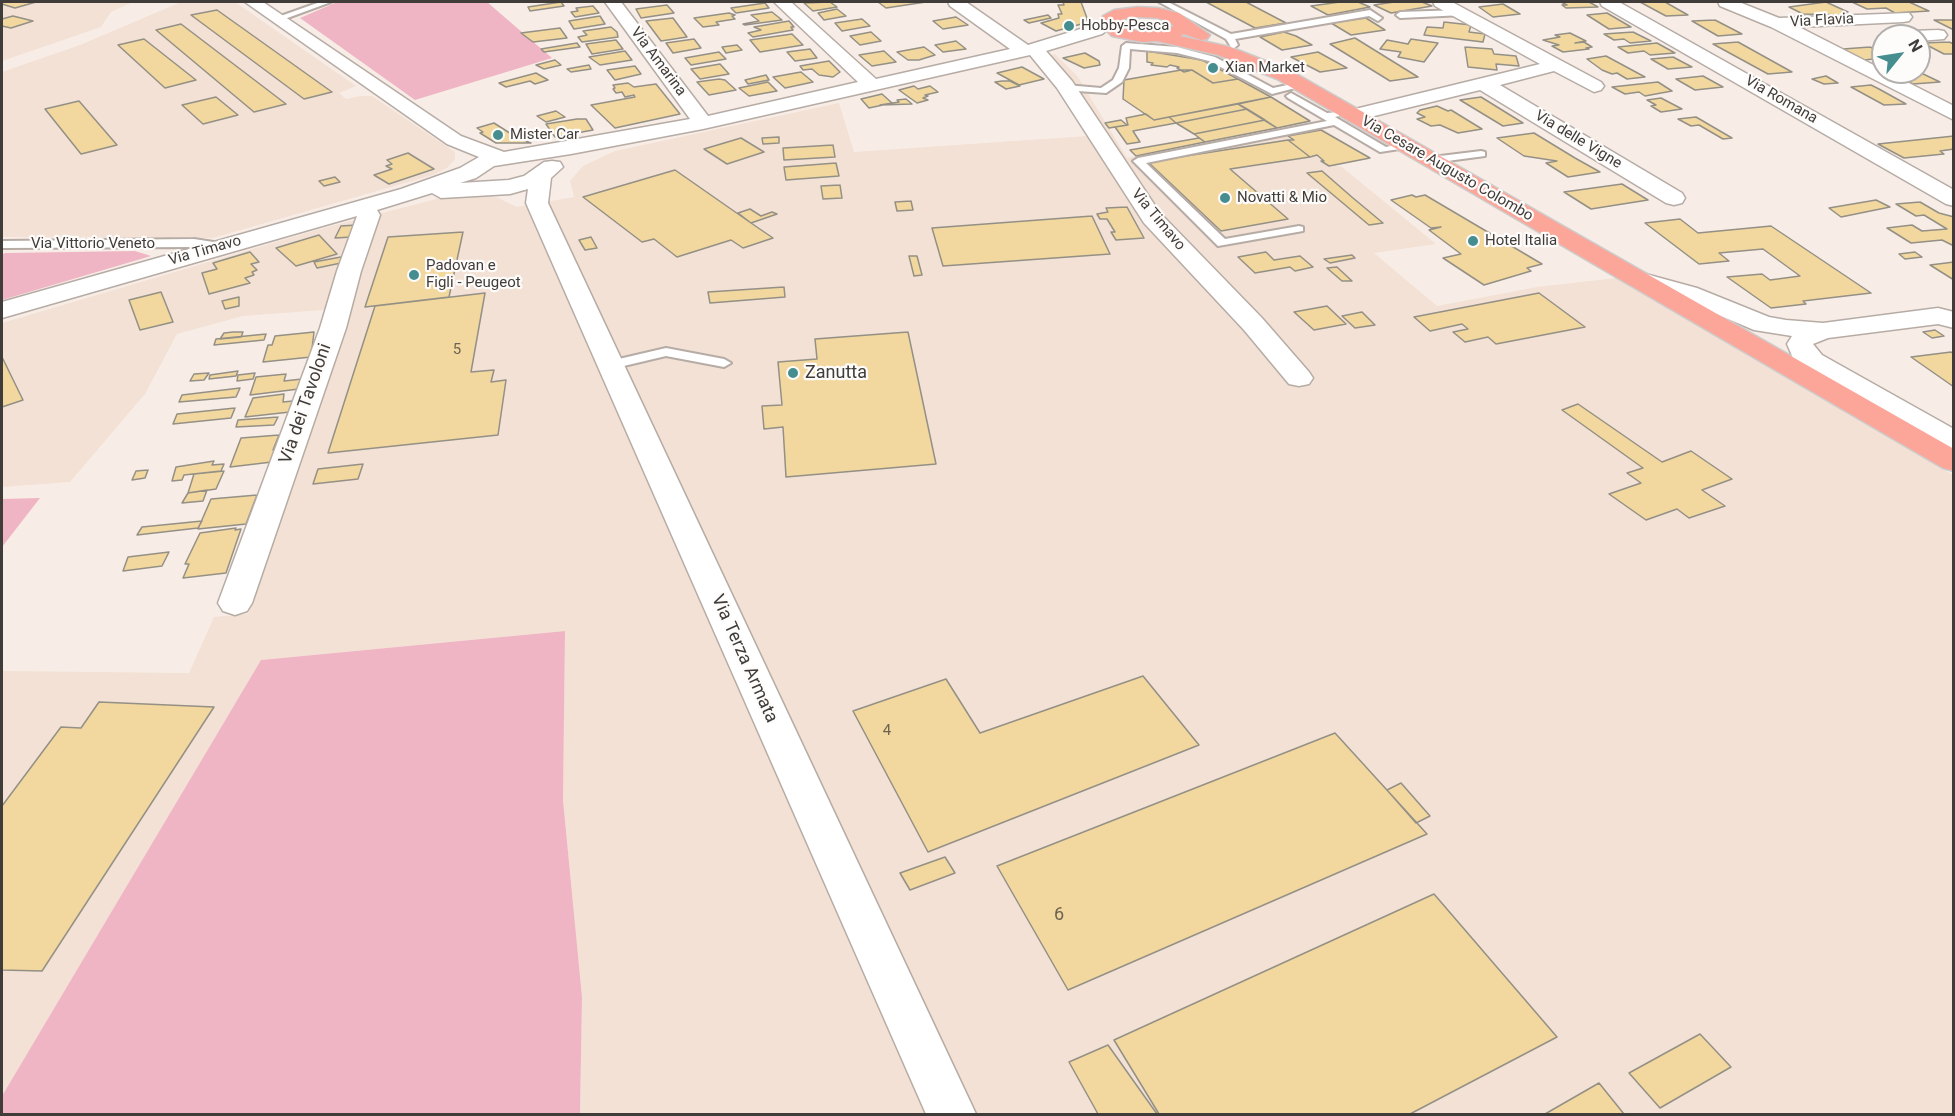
<!DOCTYPE html>
<style>
body{margin:0}
#map{position:relative;width:1955px;height:1116px;overflow:hidden;background:#f8ede6;font-family:Roboto,sans-serif}
canvas{display:block}
.frame{position:absolute;inset:0;border:3px solid #403c39;pointer-events:none}
.north{position:absolute;left:1871px;top:24px;width:60px;height:60px;box-sizing:border-box;background:#fefcfb;border:2px solid #b2afad;border-radius:50%;rotate:60deg;font-size:16px;font-weight:700;line-height:24px;text-align:center;color:#403c39}
.north::after{content:'';display:block;margin:auto;width:21px;height:27px;background:#458d8f;clip-path:polygon(50% 0,100% 100%,50% 72%,0 100%)}
</style>
<div id="map">
<canvas width="1955" height="1116"></canvas>
<div class="frame"></div>
<div class="north">N</div>
</div>
<script>
const ctx = document.querySelector('canvas').getContext('2d');
ctx.lineJoin = 'round';
function fill(path, color) { ctx.fillStyle = color; ctx.fill(path, 'evenodd'); }
const toPath = rows => new Path2D(rows.map(r => 'M' + r).join(''));
function trace(path, color, width, dash) { ctx.strokeStyle = color; ctx.lineWidth = width; ctx.lineCap = dash ? 'butt' : 'round'; ctx.setLineDash(dash || []); ctx.stroke(path); }
function drawText(font, color, halo, rows, align = 'center') {
  ctx.font = font + ' Roboto,sans-serif'; ctx.lineWidth = 4.5; ctx.setLineDash([]); ctx.textBaseline = 'middle'; ctx.strokeStyle = halo; ctx.fillStyle = color; for (const [text, x, y, turn = 0] of rows) {
    ctx.save(); ctx.translate(x, y); ctx.rotate((+turn || 0) * Math.PI / 180); ctx.textAlign = isNaN(turn) ? turn : align; if (halo) ctx.strokeText(text, 0, 0); ctx.fillText(text, 0, 0); ctx.restore();
  }
}
const built = toPath([
 [2,2,133,2,111,12,101,27,2,61],
 [181,2,235,2,356,86,339,93,346,99,360,96,372,96,455,152,455,159,447,168,433,175,213,238,2,237,2,72,80,45],
 [1055,54,1078,77,1127,158,1310,121,1370,158,1336,166,1342,167,1436,244,1374,253,1437,306,1537,287,1616,278,1953,475,1953,1114,580,1114,582,997,563,800,565,631,261,660,2,1096,2,671,189,673,214,617,248,614,350,308,243,316,177,334,145,394,70,482,2,487,2,323,320,229,448,196,473,194,496,197,517,207,574,197,570,181,583,166,615,151,839,103,854,152,1087,136,1057,84,1033,59]
]);
const green = toPath([
 [337,2,487,2,552,58,415,100,300,18],
 [135,251,151,256,2,300,2,254,6,253],
 [40,498,2,547,2,499],
 [565,631,563,800,582,997,580,1114,2,1114,2,1096,261,660]
]);
const building = toPath([
 [2,2,36,2,15,8,2,4,2,2],
 [561,2,564,6,530,11,528,7,561,2],
 [830,2,837,7,813,11,804,3,830,2],
 [878,2,926,2,886,8,878,2],
 [1063,2,1081,2,1087,18,1085,23,1056,31,1041,23,1059,18,1058,14,1062,14,1058,5,1064,5,1063,2],
 [1206,2,1246,2,1286,23,1255,28,1206,2],
 [1340,2,1358,2,1370,7,1328,15,1311,6,1340,2],
 [1394,2,1422,2,1432,6,1391,13,1374,5,1394,2],
 [1561,2,1589,2,1598,7,1566,8,1562,5,1567,5,1561,2],
 [1640,2,1665,2,1688,15,1666,16,1640,2],
 [1826,2,1848,12,1842,12,1848,15,1803,14,1789,7,1826,2],
 [1852,2,1909,2,1929,11,1895,13,1886,8,1867,9,1852,2],
 [765,3,769,8,736,13,731,8,765,3],
 [1503,4,1520,14,1493,17,1479,7,1503,4],
 [667,5,674,13,641,18,636,9,667,5],
 [593,6,599,13,575,17,571,12,578,11,576,8,593,6],
 [837,9,846,16,824,20,818,13,837,9],
 [217,10,332,92,304,99,191,15,217,10],
 [772,12,782,20,745,25,743,24,759,21,751,15,772,12],
 [729,13,735,15,732,16,735,19,716,22,719,25,703,27,694,18,729,13],
 [1607,13,1631,27,1609,29,1587,15,1607,13],
 [1048,15,1051,18,1029,23,1024,20,1048,15],
 [13,16,33,21,11,28,2,26,2,19,13,16],
 [600,16,605,24,574,29,569,21,600,16],
 [956,17,968,25,943,29,933,21,956,17],
 [673,18,687,37,661,41,646,21,673,18],
 [1366,18,1385,30,1351,35,1331,23,1366,18],
 [862,19,870,26,842,31,835,23,862,19],
 [1715,20,1742,34,1718,36,1692,21,1715,20],
 [1934,20,1954,20,1954,29,1952,29,1934,20],
 [789,21,794,27,791,27,793,30,753,37,748,33,761,30,754,27,789,21],
 [1444,22,1471,25,1469,32,1485,34,1483,42,1424,35,1427,27,1443,28,1444,22],
 [181,24,286,104,254,112,156,30,181,24],
 [611,27,617,32,618,37,582,42,578,37,587,35,583,31,611,27],
 [560,28,567,38,533,42,521,33,560,28],
 [871,32,881,41,860,45,850,36,871,32],
 [1284,32,1296,36,1312,45,1282,50,1260,37,1284,32],
 [1633,32,1651,41,1630,43,1624,39,1614,40,1604,34,1633,32],
 [1570,33,1586,41,1575,43,1584,42,1592,47,1586,48,1589,49,1563,52,1552,46,1559,45,1543,40,1560,37,1555,35,1570,33],
 [792,34,803,45,760,52,750,40,792,34],
 [1355,38,1418,77,1390,81,1330,44,1355,38],
 [144,39,196,80,165,88,118,45,144,39],
 [694,39,701,48,673,53,666,43,694,39],
 [1411,39,1438,43,1424,62,1398,57,1401,52,1380,49,1387,40,1408,44,1411,39],
 [616,40,623,49,592,54,586,44,616,40],
 [956,41,966,49,943,52,935,45,956,41],
 [1738,42,1792,72,1768,74,1713,44,1738,42],
 [1949,42,1954,44,1954,54,1944,54,1923,43,1949,42],
 [577,43,580,47,544,52,541,49,577,43],
 [1657,43,1675,53,1650,55,1644,51,1628,53,1618,47,1657,43],
 [737,45,742,50,726,53,722,47,737,45],
 [924,47,935,55,919,60,908,60,897,52,924,47],
 [1465,47,1492,49,1494,54,1516,56,1519,66,1496,64,1497,70,1468,67,1465,47],
 [1870,47,1883,53,1883,58,1864,60,1843,49,1870,47],
 [810,49,817,58,795,61,787,52,810,49],
 [625,51,632,60,600,65,589,57,625,51],
 [884,51,896,62,872,66,859,55,884,51],
 [1147,51,1202,60,1238,79,1213,83,1192,70,1184,72,1177,68,1179,67,1170,65,1167,67,1151,65,1153,63,1147,62,1147,51],
 [719,52,726,59,691,65,685,58,719,52],
 [1318,52,1347,68,1320,72,1291,57,1318,52],
 [1085,53,1099,61,1100,65,1084,68,1063,58,1085,53],
 [1606,56,1645,77,1627,79,1617,73,1612,74,1602,70,1587,59,1606,56],
 [1673,57,1692,67,1668,69,1651,59,1673,57],
 [555,60,561,65,544,69,536,65,555,60],
 [829,61,840,72,833,77,819,75,812,69,803,70,800,66,829,61],
 [720,64,729,74,700,79,691,69,720,64],
 [589,65,591,69,571,72,567,69,589,65],
 [635,66,641,74,615,80,607,70,635,66],
 [1022,67,1044,79,1019,85,997,73,1022,67],
 [1181,70,1192,70,1213,83,1238,79,1271,97,1154,120,1123,99,1124,80,1181,70],
 [801,72,813,82,785,88,773,77,801,72],
 [1889,72,1919,72,1940,82,1913,84,1889,72],
 [536,73,548,80,535,84,530,81,506,87,499,83,536,73],
 [766,75,769,80,748,84,745,80,766,75],
 [1703,76,1723,87,1695,90,1676,79,1703,76],
 [1826,76,1838,83,1824,84,1812,79,1826,76],
 [719,79,725,80,736,90,709,95,697,82,719,79],
 [1002,81,1010,81,1020,86,1006,89,995,82,1002,81],
 [768,82,777,91,749,96,739,88,768,82],
 [1658,82,1672,91,1645,96,1639,92,1625,94,1612,87,1658,82],
 [628,83,634,87,656,84,680,114,615,128,591,105,635,97,634,95,625,97,622,92,616,93,613,89,615,88,613,85,628,83],
 [1871,85,1879,89,1906,104,1884,105,1851,87,1871,85],
 [914,86,918,89,930,86,938,92,925,95,928,96,923,98,928,100,917,103,899,90,914,86],
 [882,94,892,103,869,108,861,99,882,94],
 [216,97,238,115,203,124,182,105,216,97],
 [1271,97,1310,121,1277,128,1238,104,1271,97],
 [1481,97,1523,123,1503,126,1460,100,1481,97],
 [1661,98,1682,109,1661,112,1651,106,1656,105,1647,100,1661,98],
 [906,99,912,104,880,105,899,102,897,100,906,99],
 [79,101,117,145,81,154,45,109,79,101],
 [1238,104,1247,109,1176,123,1169,117,1238,104],
 [1437,106,1448,111,1451,110,1482,129,1458,133,1440,125,1431,126,1417,119,1425,117,1417,113,1420,110,1437,106],
 [1247,109,1265,120,1194,134,1176,123,1247,109],
 [556,111,565,117,546,122,537,116,556,111],
 [1146,114,1154,120,1169,117,1176,123,1133,131,1140,142,1127,144,1115,127,1128,125,1126,118,1146,114],
 [1696,117,1732,138,1723,139,1699,125,1691,126,1678,119,1696,117],
 [577,119,586,119,593,130,555,137,546,124,577,119],
 [1121,120,1127,125,1109,128,1105,123,1121,120],
 [1265,120,1277,128,1205,142,1194,134,1265,120],
 [494,123,516,137,531,143,496,143,480,133,483,132,477,128,494,123],
 [1321,130,1370,158,1329,166,1321,161,1324,161,1317,155,1310,157,1288,140,1294,140,1288,136,1321,130],
 [1534,133,1575,158,1600,172,1568,177,1546,163,1557,161,1524,156,1497,138,1534,133],
 [1954,136,1954,149,1940,151,1944,154,1904,158,1878,144,1954,136],
 [779,137,779,143,763,144,762,138,779,137],
 [741,138,764,152,727,164,704,149,741,138],
 [1199,138,1205,142,1136,156,1130,150,1199,138],
 [1288,140,1310,157,1230,169,1288,219,1221,231,1148,162,1288,140],
 [833,145,835,157,784,160,783,148,833,145],
 [408,153,434,169,389,184,374,175,392,169,386,166,392,164,387,160,408,153],
 [836,163,839,176,786,180,784,167,836,163],
 [675,170,751,223,773,238,743,248,731,240,677,257,654,239,642,242,583,197,675,170],
 [1322,171,1353,198,1383,223,1369,225,1307,173,1322,171],
 [335,177,340,182,324,186,319,181,335,177],
 [1622,184,1648,200,1591,209,1564,192,1622,184],
 [840,185,842,198,823,199,821,186,840,185],
 [1412,195,1416,197,1425,195,1542,264,1527,268,1531,271,1484,285,1443,258,1461,254,1429,230,1441,227,1431,228,1391,200,1412,195],
 [1876,200,1890,207,1841,217,1829,208,1876,200],
 [911,201,913,210,897,211,895,202,911,201],
 [1920,202,1939,213,1954,217,1954,246,1942,240,1911,243,1887,228,1912,225,1922,231,1947,229,1924,215,1916,216,1896,204,1920,202],
 [1127,207,1144,238,1116,240,1111,232,1115,232,1107,219,1100,219,1097,214,1108,212,1106,208,1127,207],
 [750,209,761,216,772,212,777,214,751,223,738,213,750,209],
 [1092,216,1110,254,943,266,932,228,1092,216],
 [1680,219,1698,233,1771,226,1871,293,1803,301,1806,304,1771,308,1727,277,1762,274,1770,280,1800,276,1763,249,1719,253,1729,261,1699,264,1645,223,1680,219],
 [357,225,352,237,335,238,341,226,357,225],
 [463,232,449,297,365,307,388,237,463,232],
 [319,235,337,254,296,266,276,248,319,235],
 [591,237,597,248,585,250,579,240,591,237],
 [250,252,259,262,251,264,257,270,252,272,254,275,245,278,250,283,209,294,202,273,217,269,213,263,250,252],
 [1266,252,1274,260,1300,256,1313,267,1295,271,1290,267,1255,273,1238,257,1266,252],
 [1915,252,1922,257,1905,259,1899,254,1915,252],
 [1352,255,1355,258,1330,263,1324,259,1352,255],
 [909,256,917,256,922,275,914,276,909,256],
 [341,257,341,263,317,268,314,262,341,257],
 [1954,262,1954,280,1930,265,1954,262],
 [1337,267,1338,268,1352,281,1342,281,1327,268,1337,267],
 [784,287,785,297,710,303,708,292,784,287],
 [161,292,173,322,140,330,129,300,161,292],
 [485,293,471,372,494,370,491,382,506,380,498,435,328,453,375,306,485,293],
 [1539,293,1585,327,1496,344,1488,337,1465,342,1453,332,1468,329,1462,324,1430,331,1414,317,1539,293],
 [239,297,239,306,225,309,222,301,239,297],
 [1327,306,1346,324,1314,330,1294,312,1327,306],
 [1362,312,1375,325,1355,328,1342,316,1362,312],
 [1935,330,1944,336,1932,338,1923,332,1935,330],
 [233,332,243,332,241,337,220,339,224,333,233,332],
 [314,332,311,357,263,362,268,345,272,345,275,336,314,332],
 [908,332,936,464,786,477,783,427,764,429,762,406,782,405,778,362,817,359,815,339,908,332],
 [266,334,264,340,214,345,216,339,266,334],
 [1951,352,1954,354,1954,387,1911,357,1951,352],
 [2,357,23,400,2,407,2,357],
 [238,371,236,376,209,379,210,375,238,371],
 [209,373,204,380,190,381,194,374,209,373],
 [255,373,253,379,237,381,238,375,255,373],
 [286,374,284,381,302,379,299,389,250,395,256,377,286,374],
 [240,388,236,397,179,402,182,395,240,388],
 [284,394,283,402,293,401,290,412,245,417,253,398,284,394],
 [1578,404,1662,462,1691,451,1732,479,1702,490,1725,506,1689,518,1677,509,1646,520,1609,494,1641,483,1627,473,1643,468,1562,410,1578,404],
 [235,408,231,418,173,424,177,414,235,408],
 [278,417,274,425,236,427,238,420,278,417],
 [279,435,273,450,276,450,272,462,230,467,241,438,279,435],
 [214,461,212,465,224,464,221,471,184,475,182,480,172,481,176,467,214,461],
 [363,464,358,479,313,484,318,469,363,464],
 [148,470,145,478,132,480,136,471,148,470],
 [224,471,216,489,188,493,194,474,224,471],
 [207,490,203,501,182,503,188,493,207,490],
 [257,495,246,524,198,529,211,499,257,495],
 [202,521,198,528,137,535,142,527,202,521],
 [236,528,235,530,241,529,226,573,183,578,189,564,185,564,200,533,236,528],
 [169,552,162,566,123,571,128,557,169,552],
 [1143,676,1199,745,928,852,853,711,946,679,980,733,1143,676],
 [99,702,214,707,42,971,2,970,2,806,61,727,81,728,99,702],
 [1335,733,1427,834,1068,990,997,866,1335,733],
 [1401,783,1430,816,1416,823,1387,790,1401,783],
 [945,857,955,873,910,890,900,873,945,857],
 [1434,894,1557,1037,1410,1114,1159,1114,1114,1040,1434,894],
 [1700,1034,1731,1067,1660,1108,1629,1073,1700,1034],
 [1108,1045,1157,1114,1098,1114,1069,1062,1108,1045],
 [1599,1083,1624,1114,1545,1114,1599,1083]
]);
const service = toPath([
 [320,2,331,2,282,20,275,18,320,2],
 [1159,2,1168,2,1231,34,1370,10,1382,18,1378,21,1369,16,1235,39,1238,45,1234,48,1231,47,1226,39,1159,2],
 [1461,10,1464,11,1464,15,1400,18,1396,15,1400,12,1461,10],
 [1126,43,1177,47,1215,57,1273,88,1302,82,1307,85,1272,94,1209,61,1177,53,1130,49,1129,68,1122,82,1106,93,1063,90,1061,88,1066,85,1101,88,1113,80,1119,68,1122,46,1126,43],
 [1291,93,1327,113,1339,112,1339,116,1335,117,1386,147,1406,142,1411,145,1406,148,1380,152,1334,125,1146,163,1225,239,1299,226,1303,227,1303,231,1218,246,1133,161,1138,158,1327,121,1288,98,1286,96,1291,93],
 [1481,151,1485,152,1485,156,1432,163,1427,160,1432,157,1481,151],
 [194,239,220,243,226,247,220,251,194,247,2,248,2,241,194,239],
 [666,348,724,359,731,363,724,367,666,356,611,369,604,365,606,362,666,348]
]);
const minor = toPath([
 [245,2,263,2,461,136,504,152,690,119,605,2,621,2,708,116,858,82,774,2,791,2,876,79,1010,49,950,6,948,2,966,2,1028,45,1090,26,1108,18,1114,19,1117,23,1102,34,1046,51,1072,81,1160,213,1262,318,1309,372,1313,378,1309,384,1299,386,1289,384,1244,330,1144,223,1057,88,1030,55,703,129,571,154,494,166,476,178,460,183,509,180,524,176,544,162,552,161,560,162,563,167,551,178,548,203,976,1114,926,1114,526,203,528,189,510,194,441,198,432,193,377,210,380,215,361,271,346,328,252,603,247,611,235,615,223,611,218,603,320,328,337,271,357,216,2,318,2,302,401,189,460,168,479,157,447,144,245,2],
 [1433,2,1452,2,1601,82,1604,86,1601,90,1594,92,1554,71,1500,85,1682,193,1685,198,1682,203,1674,205,1666,203,1480,90,1354,121,1347,119,1344,115,1347,111,1540,64,1435,6,1433,2],
 [1718,2,1739,2,1779,18,1909,13,1912,17,1909,21,1903,22,1799,27,1954,106,1954,120,1771,27,1720,6,1718,2],
 [1938,30,1944,31,1947,35,1944,39,1919,41,1919,36,1903,36,1906,32,1912,31,1938,30],
 [1642,273,1697,288,1769,317,1786,320,1823,323,1938,308,1954,312,1954,328,1938,324,1828,338,1813,344,1822,355,1954,429,1954,450,1944,447,1802,367,1793,358,1787,344,1792,336,1754,330,1679,298,1633,285,1630,280,1633,275,1642,273]
]);
const tertiary = toPath([
 [1600,2,1619,2,1954,190,1954,206,1946,204,1602,6,1600,2]
]);
const primary = toPath([
 [1138,7,1158,8,1179,13,1210,35,1207,39,1201,40,1184,34,1180,36,1230,47,1291,71,1954,449,1954,471,1943,468,1277,79,1218,55,1157,41,1142,42,1112,36,1099,23,1103,16,1114,10,1138,7],
 [1138,17,1157,18,1167,21,1174,26,1164,30,1142,32,1124,28,1117,22,1124,19,1138,17]
]);
const markers = [
 [1069,26,6,"#458d8f"],
 [1213,68,6,"#458d8f"],
 [498,135,6,"#458d8f"],
 [1225,198,6,"#458d8f"],
 [1473,241,6,"#458d8f"],
 [414,275,6,"#458d8f"],
 [793,373,6,"#458d8f"]
];
const farStreetnames = [
 ["Via Flavia",1822,21,-3],
 ["Via Amarina",658,62,53],
 ["Via Romana",1781,100,30],
 ["Via delle Vigne",1578,140,31],
 ["Via Cesare Augusto Colombo",1447,169,30],
 ["Via Timavo",1158,220,50],
 ["Via Vittorio Veneto",93,244],
 ["Via Timavo",205,251,-16]
];
const farPoinames = [
 ["Hobby-Pesca",1081,26],
 ["Xian Market",1225,68],
 ["Mister Car",510,135],
 ["Novatti & Mio",1237,198],
 ["Hotel Italia",1485,241],
 ["Padovan e",426,266],
 ["Figli - Peugeot",426,283]
];
const numberNames = [
 ["5",457,350],
 ["4",887,731]
];
const poiNames = [
 ["Zanutta",805,373]
];
const streetNames = [
 ["Via dei Tavoloni",306,404,-71],
 ["Via Terza Armata",744,659,66]
];
const nearNumbernames = [
 ["6",1059,915]
];
fill(built, '#f2e1d4');
fill(green, '#efb5c4');
fill(building, '#f2d89e');
trace(building, '#949086', 1.5);
trace(service, '#b6aca5', 4);
trace(minor, '#b6aca5', 3);
trace(tertiary, '#b6aca5', 3);
trace(primary, '#cdcccc', 3);
fill(service, '#fff');
fill(minor, '#fff');
fill(tertiary, '#fff');
fill(primary, '#fca69a');
for (const [x, y, r, color] of markers) { const dot = new Path2D(); dot.arc(x, y, r, 0, 2 * Math.PI); ctx.fillStyle = color; ctx.fill(dot); trace(dot, '#fefcfb', 2); }
drawText('15px', '#403c39', '#fefcfb', farStreetnames);
drawText('15px', '#403c39', '#fefcfb', farPoinames, 'left');
drawText('15px', '#6c6352', null, numberNames);
drawText('18px', '#403c39', '#fefcfb', poiNames, 'left');
drawText('18px', '#403c39', '#fefcfb', streetNames);
drawText('18px', '#6c6352', null, nearNumbernames);
</script>
